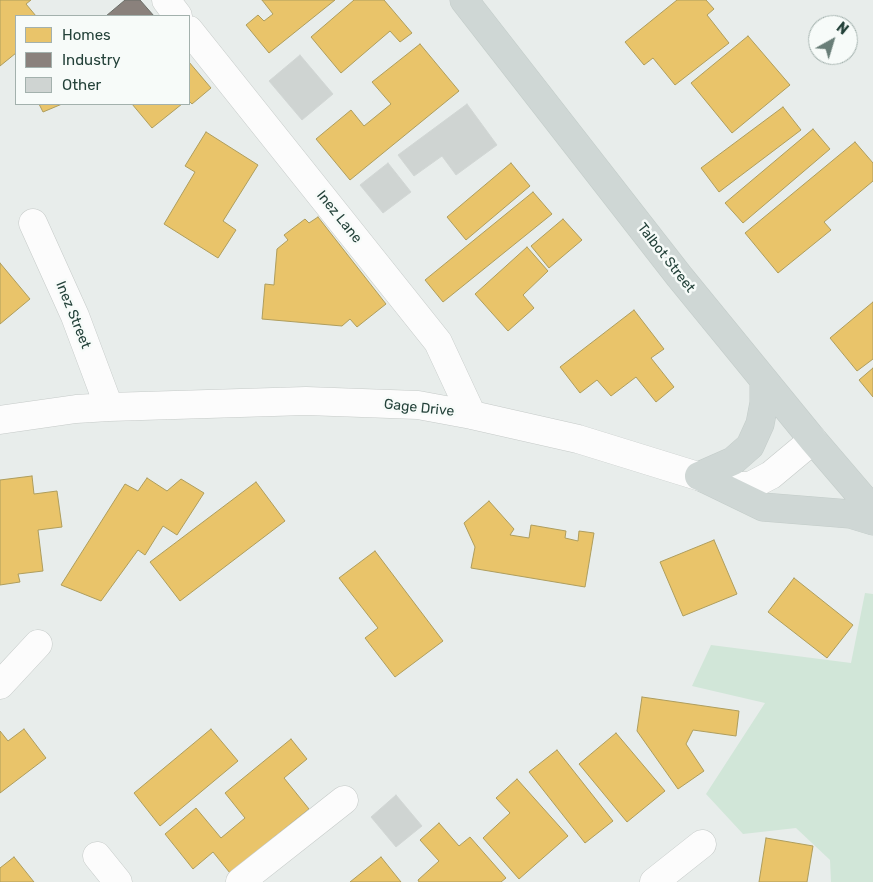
<!DOCTYPE html>
<style>
body{margin:0}
#map{position:relative;width:873px;height:882px;overflow:hidden;background:#e8edeb;font-family:Rubik,sans-serif}
canvas{display:block}
.legend{position:absolute;left:15px;top:15px;width:175px;height:90px;box-sizing:border-box;background:#f7fbf9;border:1px solid #a3b1ad;margin:0;padding:6px 9px;list-style:none;font-size:15px;color:#24423a}
.legend li{display:flex;align-items:center;gap:10px;height:25px}
.legend b{width:25px;border:1px solid #a3b1ad}
.north{position:absolute;left:808px;top:15px;width:50px;height:50px;box-sizing:border-box;background:#f7fbf9;border:1px solid #a3b1ad;border-radius:50%;rotate:39deg;font-size:14px;font-weight:700;line-height:20px;text-align:center;color:#24423a}
.north::after{content:'';display:block;margin:auto;width:18px;height:22px;background:#697e78;clip-path:polygon(50% 0,100% 100%,50% 72%,0 100%)}
</style>
<div id="map">
<canvas width="873" height="882"></canvas>
<ul class="legend">
<li><b style="height:14px;background:#e9c46a"></b>Homes</li>
<li><b style="height:14px;background:#8a817c"></b>Industry</li>
<li><b style="height:14px;background:#cfd4d2"></b>Other</li>
</ul>
<div class="north">N</div>
</div>
<script>
const ctx = document.querySelector('canvas').getContext('2d');
ctx.lineJoin = 'round';
function fill(path, color) { ctx.fillStyle = color; ctx.fill(path, 'evenodd'); }
const toPath = rows => new Path2D(rows.map(r => 'M' + r).join(''));
function trace(path, color, width, dash) { ctx.strokeStyle = color; ctx.lineWidth = width; ctx.lineCap = dash ? 'butt' : 'round'; ctx.setLineDash(dash || []); ctx.stroke(path); }
function drawText(font, color, halo, rows, align = 'center') {
  ctx.font = font + ' Rubik,sans-serif'; ctx.lineWidth = 5; ctx.setLineDash([]); ctx.textBaseline = 'middle'; ctx.strokeStyle = halo; ctx.fillStyle = color; for (const [text, x, y, turn = 0] of rows) {
    ctx.save(); ctx.translate(x, y); ctx.rotate((+turn || 0) * Math.PI / 180); ctx.textAlign = isNaN(turn) ? turn : align; if (halo) ctx.strokeText(text, 0, 0); ctx.fillText(text, 0, 0); ctx.restore();
  }
}
const green = toPath([
 [865,593,873,594,873,882,831,882,830,860,796,828,743,834,706,794,765,703,692,686,711,645,851,663]
]);
const homes = toPath([
 [0,0,31,0,26,4,36,16,16,16,16,53,0,66,0,0],
 [262,0,335,0,269,53,246,25,258,15,264,21,273,14,262,0],
 [354,0,384,0,412,33,400,42,390,31,341,73,311,37,354,0],
 [677,0,706,0,714,9,707,15,729,43,675,85,653,58,644,65,625,42,677,0],
 [748,36,790,85,732,133,691,83,748,36],
 [420,44,459,91,350,180,316,139,351,110,364,126,391,104,372,82,420,44],
 [189,62,211,88,192,104,189,101,189,62],
 [39,104,62,104,43,112,39,104],
 [132,104,182,104,152,128,132,104],
 [783,107,801,130,719,192,701,168,783,107],
 [813,129,830,149,743,223,725,203,813,129],
 [206,132,258,165,223,221,236,230,218,258,164,224,195,172,185,166,206,132],
 [855,142,873,163,873,181,824,222,831,230,778,273,745,233,855,142],
 [511,163,530,186,466,240,447,217,511,163],
 [533,192,552,214,443,302,425,280,533,192],
 [318,217,386,304,357,327,350,319,342,326,262,319,265,284,274,285,277,249,288,240,284,235,305,219,309,223,318,217],
 [563,219,582,240,549,268,531,246,563,219],
 [527,247,548,271,523,295,534,308,508,331,475,294,527,247],
 [0,263,30,299,0,324,0,263],
 [873,302,873,359,857,371,830,338,873,302],
 [634,310,664,349,651,358,674,387,656,402,636,377,611,396,597,380,580,393,560,367,634,310],
 [873,368,873,397,859,380,873,368],
 [32,476,34,494,57,491,62,527,38,530,43,571,18,574,20,582,0,585,0,480,32,476],
 [147,478,167,491,181,479,204,493,177,535,163,526,145,555,138,550,101,601,61,585,125,484,138,491,147,478],
 [256,482,285,521,180,601,150,562,256,482],
 [489,501,514,529,510,535,529,538,531,525,566,531,565,538,578,541,579,531,594,533,585,587,471,568,475,547,464,523,489,501],
 [714,540,737,594,683,616,660,562,714,540],
 [375,551,443,641,395,677,365,638,378,628,339,578,375,551],
 [794,578,853,625,827,658,768,612,794,578],
 [642,697,739,711,736,736,693,730,686,744,704,771,678,789,637,731,642,697],
 [24,729,46,758,0,793,0,731,8,741,24,729],
 [211,729,238,761,160,826,134,793,211,729],
 [616,733,665,791,627,822,579,764,616,733],
 [291,739,307,759,284,778,309,809,230,873,213,852,193,869,165,834,196,808,221,838,245,818,225,793,291,739],
 [557,750,613,821,585,843,529,772,557,750],
 [517,779,568,836,519,879,483,838,510,813,496,798,517,779],
 [439,823,459,846,470,837,506,878,501,882,419,882,418,880,439,861,420,840,439,823],
 [766,838,813,846,807,882,759,882,766,838],
 [14,857,34,882,0,882,0,868,14,857],
 [381,857,401,882,350,882,381,857]
]);
const industry = toPath([
 [125,0,140,0,154,16,106,16,125,0]
]);
const building = toPath([
 [300,55,333,94,302,120,269,81,300,55],
 [467,104,497,145,456,175,442,156,414,176,398,155,467,104],
 [388,163,411,192,383,213,360,185,388,163],
 [396,795,422,826,396,847,371,817,396,795]
]);
const minor = toPath([
 [166,0,178,16],
 [189,30,438,342,472,415],
 [33,223,75,316,109,407],
 [0,420,76,409,109,407,306,401,418,405,472,415,578,439,730,486,750,486,771,475,813,440],
 [0,685,38,644],
 [97,856,118,882],
 [240,882,344,800],
 [654,882,702,844]
]);
const major = toPath([
 [464,0,679,276,813,440,873,510],
 [699,476,763,507,850,514,873,521],
 [699,476,733,461,750,446,760,424,764,403,764,380]
]);
const streetNames = [
 ["Inez Lane",339,217,51],
 ["Talbot Street",666,258,52],
 ["Inez Street",73,315,68],
 ["Gage Drive",419,408,6]
];
fill(green, '#d1e6d8');
fill(homes, '#e9c46a');
trace(homes, '#ae9d5c', 1);
fill(industry, '#8a817c');
trace(industry, '#6b6e68', 1);
fill(building, '#cfd4d2');
trace(building, '#d1d6d4', 1);
trace(minor, '#c5cac8', 29);
trace(major, '#c3ccc9', 29);
trace(minor, '#fcfcfc', 28);
trace(major, '#cfd7d5', 28);
drawText('14px', '#24423a', '#f7fbf9', streetNames);
</script>
